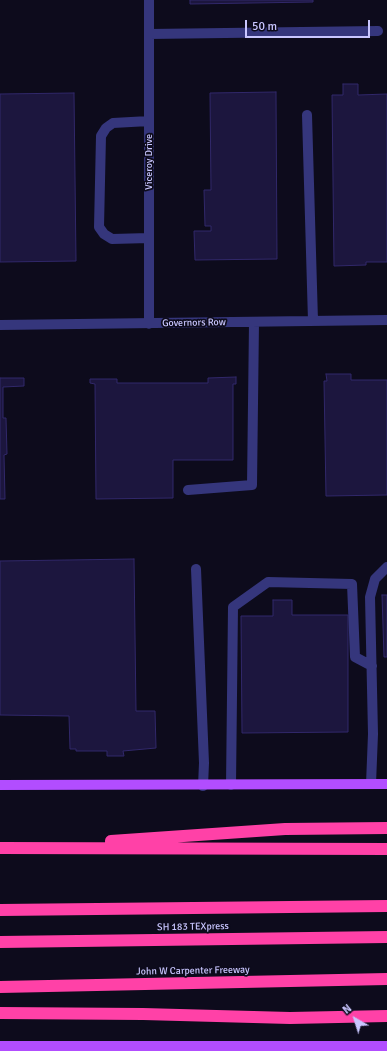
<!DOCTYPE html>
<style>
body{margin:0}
#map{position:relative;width:387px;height:1051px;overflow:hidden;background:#0d0b1c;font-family:Signika,sans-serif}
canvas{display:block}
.north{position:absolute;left:335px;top:999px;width:40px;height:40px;-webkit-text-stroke:3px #0d0b1c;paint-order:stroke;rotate:321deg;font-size:11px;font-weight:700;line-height:16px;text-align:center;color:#c9c6ff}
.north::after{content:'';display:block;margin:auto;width:14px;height:18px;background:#c9c6ff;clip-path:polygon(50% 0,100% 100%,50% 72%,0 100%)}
.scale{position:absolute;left:245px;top:20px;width:125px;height:18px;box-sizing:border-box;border:2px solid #c9c6ff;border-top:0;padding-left:5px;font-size:12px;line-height:14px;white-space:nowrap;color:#c9c6ff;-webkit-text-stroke:3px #0d0b1c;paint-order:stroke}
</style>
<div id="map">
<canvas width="387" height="1051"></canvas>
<div class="north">N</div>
<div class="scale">50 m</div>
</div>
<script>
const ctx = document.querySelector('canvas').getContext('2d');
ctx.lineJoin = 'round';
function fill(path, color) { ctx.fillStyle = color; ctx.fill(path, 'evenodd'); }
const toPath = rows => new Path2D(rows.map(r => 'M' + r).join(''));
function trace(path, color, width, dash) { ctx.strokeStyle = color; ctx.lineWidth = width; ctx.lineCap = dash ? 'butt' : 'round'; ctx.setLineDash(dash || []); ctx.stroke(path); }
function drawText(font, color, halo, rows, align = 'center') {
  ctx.font = font + ' Signika,sans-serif'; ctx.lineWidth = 3.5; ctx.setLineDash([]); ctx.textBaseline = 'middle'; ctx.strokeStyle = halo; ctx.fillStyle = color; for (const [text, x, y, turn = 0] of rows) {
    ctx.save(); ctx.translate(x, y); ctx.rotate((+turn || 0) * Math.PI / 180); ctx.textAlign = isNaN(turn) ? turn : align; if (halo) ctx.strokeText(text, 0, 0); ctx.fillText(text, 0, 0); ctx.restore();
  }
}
const building = toPath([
 [190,0,313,0,313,2,190,4,190,0],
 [343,84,358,84,358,95,387,94,387,262,366,262,366,265,334,266,332,95,343,95,343,84],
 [276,92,277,259,195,260,194,231,211,231,211,226,205,226,204,190,211,190,210,93,276,92],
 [74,93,76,261,0,262,0,94,74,93],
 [326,374,351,374,351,380,387,380,387,495,326,496,324,381,327,381,326,374],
 [236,377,236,384,233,384,233,460,173,460,173,498,96,499,95,384,90,383,90,379,117,379,117,383,208,383,208,378,236,377],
 [0,378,24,378,24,386,3,387,3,418,6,418,7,454,4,455,5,499,0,499,0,378],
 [134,559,136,711,155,711,156,748,123,751,124,756,107,756,107,751,76,751,76,749,70,749,69,716,0,715,0,561,134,559],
 [382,595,387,595,387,657,384,657,382,595],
 [273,600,292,600,292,615,348,615,348,732,242,733,241,616,273,616,273,600]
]);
const minor = toPath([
 [149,0,149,324],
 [149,34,378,31],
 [307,115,313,321],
 [149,238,112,239,104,234,99,227,101,136,106,128,113,123,149,121],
 [0,325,387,320],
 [188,490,252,485,254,322],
 [196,569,204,763,203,786],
 [371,784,373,734,370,597,375,579,387,567],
 [231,785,233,607,268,582,352,584,355,657,372,666]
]);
const major = toPath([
 [0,785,387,784],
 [0,1046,387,1046]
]);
const highway = toPath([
 [111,841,285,829,387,828],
 [0,848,387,849],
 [0,910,387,906],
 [0,942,387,937],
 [0,987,387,979],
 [0,1013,143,1014,290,1018,387,1016]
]);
const streetNames = [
 ["Viceroy Drive",149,162,-90],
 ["Governors Row",194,323,-1],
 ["SH 183 TEXpress",193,927,-1],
 ["John W Carpenter Freeway",193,971,-1]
];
fill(building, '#1c163e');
trace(building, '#31286a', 1);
trace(minor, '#35367c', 10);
trace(major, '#b24dff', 10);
trace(highway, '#ff41a7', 12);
drawText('10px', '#c9c6ff', '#0d0b1c', streetNames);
</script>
